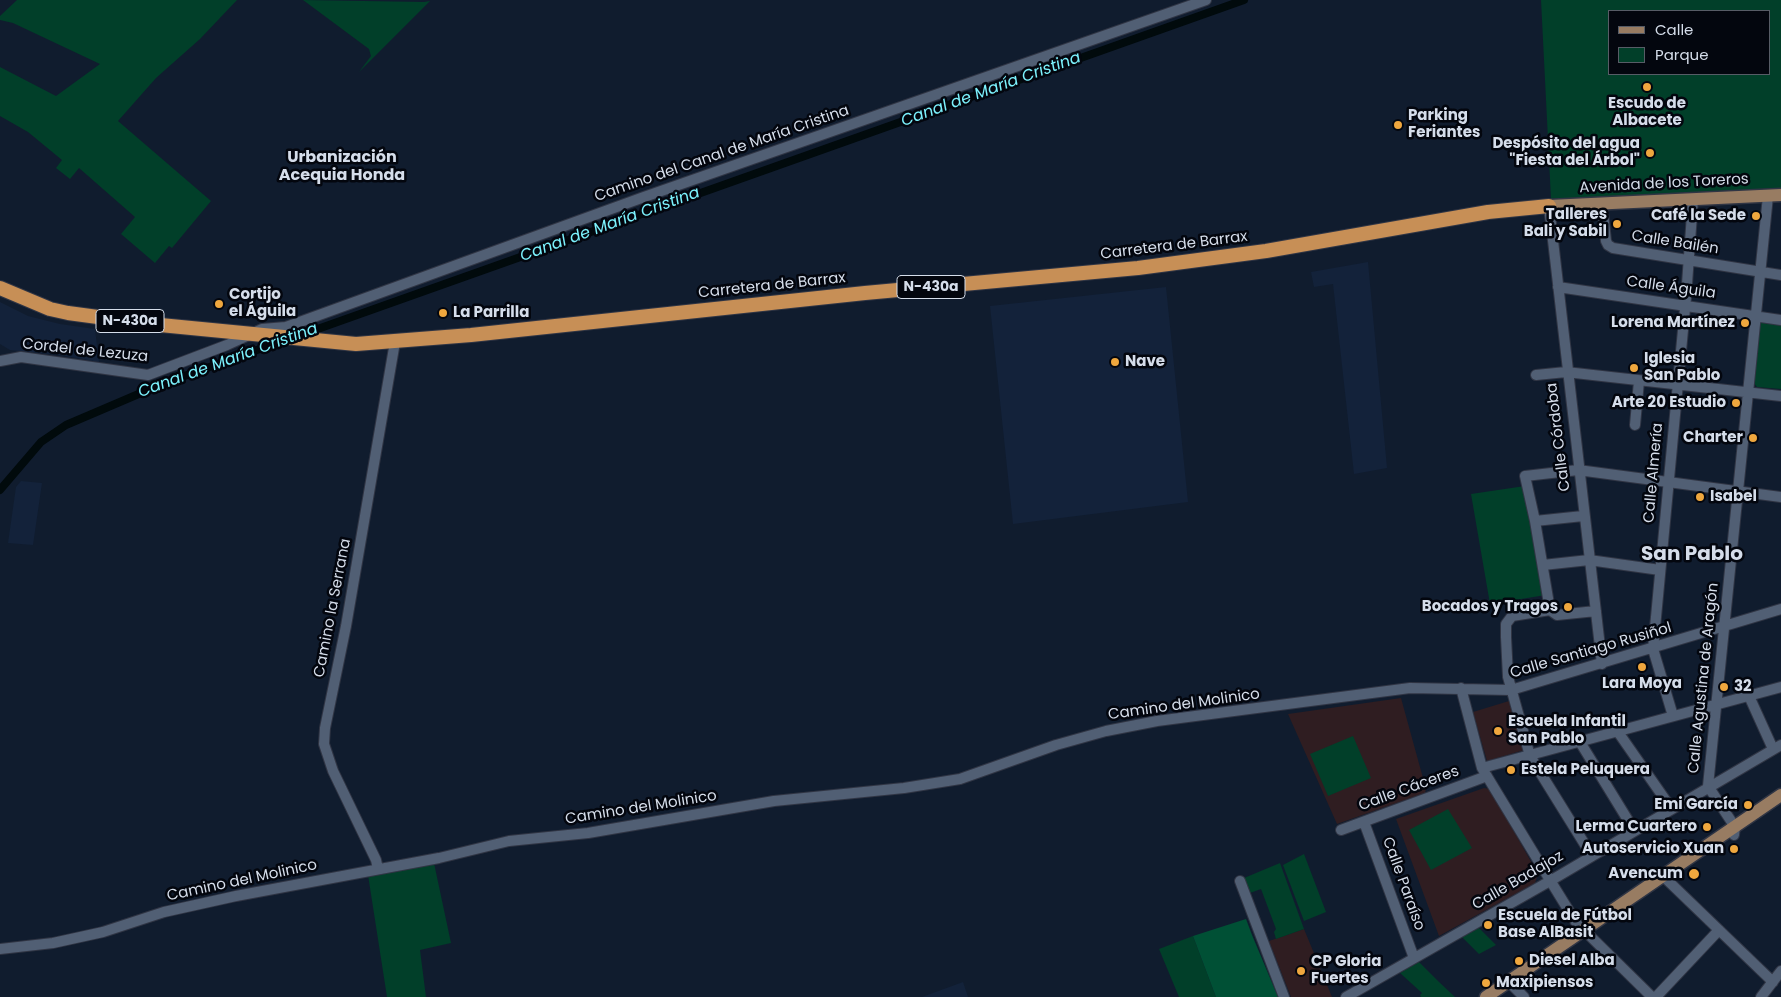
<!DOCTYPE html>
<meta charset="utf-8">
<style>
body{margin:0}
#map{position:relative;width:1781px;height:997px;overflow:hidden;background:#101c2e;font-family:Poppins,sans-serif}
canvas{display:block}
.legend{position:absolute;left:1608px;top:10px;width:162px;height:65px;box-sizing:border-box;background:#03060e;border:1px solid #575c66;margin:0;padding:6px 9px;list-style:none;font-size:15px;color:#d5ddea}
.legend li{display:flex;align-items:center;gap:10px;height:25px}
.legend b{width:25px;border:1px solid #575c66}
</style>
<div id="map">
<canvas width="1781" height="997"></canvas>
<ul class="legend">
<li><b style="height:6px;background:#987c62"></b>Calle</li>
<li><b style="height:14px;background:#013f29"></b>Parque</li>
</ul>
</div>
<script>
const ctx = document.querySelector('canvas').getContext('2d');
ctx.lineJoin = 'round';
function fill(path, color) { ctx.fillStyle = color; ctx.fill(path, 'evenodd'); }
const toPath = rows => new Path2D(rows.map(r => 'M' + r).join(''));
function trace(path, color, width, dash) { ctx.strokeStyle = color; ctx.lineWidth = width; ctx.lineCap = dash ? 'butt' : 'round'; ctx.setLineDash(dash || []); ctx.stroke(path); }
function drawText(font, color, halo, rows, align = 'center') {
  ctx.font = font + ' Poppins,sans-serif'; ctx.lineWidth = 5; ctx.setLineDash([]); ctx.textBaseline = 'middle'; ctx.strokeStyle = halo; ctx.fillStyle = color; for (const [text, x, y, turn = 0] of rows) {
    ctx.save(); ctx.translate(x, y); ctx.rotate((+turn || 0) * Math.PI / 180); ctx.textAlign = isNaN(turn) ? turn : align; if (halo) ctx.strokeText(text, 0, 0); ctx.fillText(text, 0, 0); ctx.restore();
  }
}
const built = toPath([
 [1368,262,1387,468,1354,474,1333,284,1314,287,1311,272],
 [1166,287,1188,502,1013,524,990,306],
 [0,302,28,316,60,324,95,329,99,362,60,355,10,350,0,344],
 [21,481,42,483,33,545,8,543,16,487],
 [963,982,968,997,922,997]
]);
const education = toPath([
 [1401,698,1426,789,1425,793,1337,824,1288,714],
 [1509,701,1524,750,1487,761,1473,712],
 [1484,788,1490,789,1538,874,1535,883,1439,936,1396,819],
 [1304,929,1332,997,1291,997,1269,941]
]);
const green = toPath([
 [17,0,237,0,200,39,156,78,118,121,211,201,172,248,169,246,155,263,121,234,135,217,79,168,70,179,56,168,62,160,28,132,0,116,0,67,56,96,100,64,13,23,0,20,0,16],
 [303,0,424,2,430,1,359,72,371,56,369,49],
 [1541,0,1781,0,1781,188,1551,199],
 [1610,11,1770,11,1770,74,1610,74],
 [1760,321,1781,323,1781,389,1757,387,1753,382],
 [1525,486,1546,595,1490,604,1471,494],
 [1353,736,1371,778,1328,796,1310,754],
 [1448,809,1472,848,1431,870,1409,830],
 [1304,854,1326,912,1304,921,1283,865],
 [434,863,451,943,420,950,426,997,387,997,368,875],
 [1280,863,1304,929,1276,939,1274,932,1276,929,1261,889,1250,893,1244,878],
 [1479,928,1496,945,1479,954,1462,937],
 [1193,936,1216,997,1179,997,1159,949],
 [1419,962,1438,981,1455,997,1421,997,1420,995,1422,993,1400,973]
]);
const forest = toPath([
 [1246,919,1252,935,1278,997,1216,997,1193,936]
]);
const canal = toPath([
 [298,336,1244,0],
 [0,490,41,442,66,425,162,384,285,340]
]);
const minor = toPath([
 [1602,203,1606,241,1608,245,1613,248,1781,275],
 [1549,206,1602,664],
 [1558,287,1781,320],
 [0,361,21,357,148,375,227,345,262,329,286,327,644,197,1206,0],
 [1536,375,1566,372,1781,396],
 [1635,425,1639,381],
 [1535,521,1583,516],
 [1543,565,1589,560,1660,570],
 [1550,610,1535,521,1525,476,1578,470,1781,497],
 [1461,688,1482,768,1553,885,1582,932,1588,934,1652,997],
 [1749,696,1773,749],
 [1673,716,1653,649,1686,298,1693,200],
 [1618,732,1671,808],
 [1580,742,1634,830],
 [1482,768,1781,687],
 [1364,822,1414,958],
 [1341,830,1487,776],
 [1734,835,1735,827,1708,786,1768,196],
 [1592,856,1530,756,1508,677,1506,637,1506,624,1512,616,1550,610,1557,615,1596,611],
 [378,869,376,860,333,771,324,744,325,728,346,626,395,342],
 [1663,876,1773,982],
 [1240,881,1284,997],
 [0,949,53,943,103,932,164,912,236,896,439,858,509,841,588,833,774,801,904,788,960,779,1056,745,1106,731,1157,721,1410,688,1511,690,1781,609],
 [1509,982,1524,997],
 [1346,997,1550,881,1781,745],
 [1656,997,1719,930],
 [1761,997,1781,971]
]);
const major = toPath([
 [1549,206,1781,195],
 [1486,997,1781,795]
]);
const highway = toPath([
 [0,288,50,309,68,313,150,324,356,344,471,335,865,293,1138,268,1266,251,1488,212,1549,206]
]);
const markers = [
 [1647,87,5,"#efa73e"],
 [1398,125,5,"#efa73e"],
 [1650,153,5,"#efa73e"],
 [1756,216,5,"#efa73e"],
 [1617,224,5,"#efa73e"],
 [219,304,5,"#efa73e"],
 [443,313,5,"#efa73e"],
 [1745,323,5,"#efa73e"],
 [1115,362,5,"#efa73e"],
 [1634,368,5,"#efa73e"],
 [1736,403,5,"#efa73e"],
 [1753,438,5,"#efa73e"],
 [1700,497,5,"#efa73e"],
 [1568,607,5,"#efa73e"],
 [1642,667,5,"#efa73e"],
 [1724,687,5,"#efa73e"],
 [1498,731,5,"#efa73e"],
 [1511,770,5,"#efa73e"],
 [1748,805,5,"#efa73e"],
 [1707,827,5,"#efa73e"],
 [1734,849,5,"#efa73e"],
 [1694,874,6,"#efa73e"],
 [1488,925,5,"#efa73e"],
 [1519,961,5,"#efa73e"],
 [1301,971,5,"#efa73e"],
 [1486,983,5,"#efa73e"]
];
const shields = [
 [931,287,68],
 [130,321,68]
];
const shieldNames = [
 ["N-430a",931,287],
 ["N-430a",130,321]
];
const poiNames = [
 ["Escudo de",1647,104,"center"],
 ["Albacete",1647,121,"center"],
 ["Parking",1408,116],
 ["Feriantes",1408,133],
 ["Despósito del agua",1640,144,"right"],
 ["\"Fiesta del Árbol\"",1640,161,"right"],
 ["Talleres",1607,215,"right"],
 ["Bali y Sabil",1607,232,"right"],
 ["Café la Sede",1746,216,"right"],
 ["Cortijo",229,295],
 ["el Águila",229,312],
 ["La Parrilla",453,313],
 ["Lorena Martínez",1735,323,"right"],
 ["Iglesia",1644,359],
 ["San Pablo",1644,376],
 ["Nave",1125,362],
 ["Arte 20 Estudio",1726,403,"right"],
 ["Charter",1743,438,"right"],
 ["Isabel",1710,497],
 ["Bocados y Tragos",1558,607,"right"],
 ["Lara Moya",1642,684,"center"],
 ["32",1734,687],
 ["Escuela Infantil",1508,722],
 ["San Pablo",1508,739],
 ["Estela Peluquera",1521,770],
 ["Emi García",1738,805,"right"],
 ["Lerma Cuartero",1697,827,"right"],
 ["Autoservicio Xuan",1724,849,"right"],
 ["Avencum",1683,874,"right"],
 ["Escuela de Fútbol",1498,916],
 ["Base AlBasit",1498,933],
 ["Diesel Alba",1529,961],
 ["CP Gloria",1311,962],
 ["Fuertes",1311,979],
 ["Maxipiensos",1496,983]
];
const streetNames = [
 ["Camino del Canal de María Cristina",722,154,-19],
 ["Avenida de los Toreros",1664,184,-3],
 ["Calle Bailén",1675,243,9],
 ["Carretera de Barrax",1174,246,-7],
 ["Carretera de Barrax",772,286,-6],
 ["Calle Águila",1671,288,8],
 ["Cordel de Lezuza",85,351,6],
 ["Calle Córdoba",1559,437,-97],
 ["Calle Almería",1654,473,-85],
 ["Camino la Serrana",333,608,-79],
 ["Calle Santiago Rusiñol",1591,651,-16],
 ["Calle Agustina de Aragón",1704,678,-84],
 ["Camino del Molinico",1184,705,-8],
 ["Calle Cáceres",1409,789,-20],
 ["Camino del Molinico",641,808,-9],
 ["Camino del Molinico",242,881,-12],
 ["Calle Badajoz",1518,881,-30],
 ["Calle Paraíso",1403,884,70]
];
const waterNames = [
 ["Canal de María Cristina",991,90,-20],
 ["Canal de María Cristina",610,225,-20],
 ["Canal de María Cristina",228,361,-20]
];
const neighbourhoodNames = [
 ["Urbanización",342,158],
 ["Acequia Honda",342,176]
];
const districtNames = [
 ["San Pablo",1692,555]
];
fill(built, '#13223a');
fill(education, '#2f1d21');
fill(green, '#013f29');
fill(forest, '#005035');
trace(canal, '#010a0c', 8);
trace(minor, '#303544', 12);
trace(major, '#303544', 15);
trace(highway, '#303544', 16);
trace(minor, '#515f74', 10);
trace(major, '#987c62', 12);
trace(highway, '#c78f56', 14);
for (const [x, y, r, color] of markers) { const dot = new Path2D(); dot.arc(x, y, r, 0, 2 * Math.PI); ctx.fillStyle = color; ctx.fill(dot); trace(dot, '#03060e', 2); }
for (const [x, y, w] of shields) { const box = new Path2D(); box.roundRect(x - w / 2, y - 11.5, w, 23, 4); ctx.fillStyle = '#03060e'; ctx.fill(box); trace(box, '#d5ddea', 1); }
drawText('bold 14px', '#d5ddea', null, shieldNames);
drawText('bold 15px', '#d5ddea', '#03060e', poiNames, 'left');
drawText('15px', '#d5ddea', '#03060e', streetNames);
drawText('italic 16px', '#7cf2fd', '#03060e', waterNames);
drawText('bold 16px', '#d5ddea', '#03060e', neighbourhoodNames);
drawText('bold 20px', '#d5ddea', '#03060e', districtNames);
</script>
